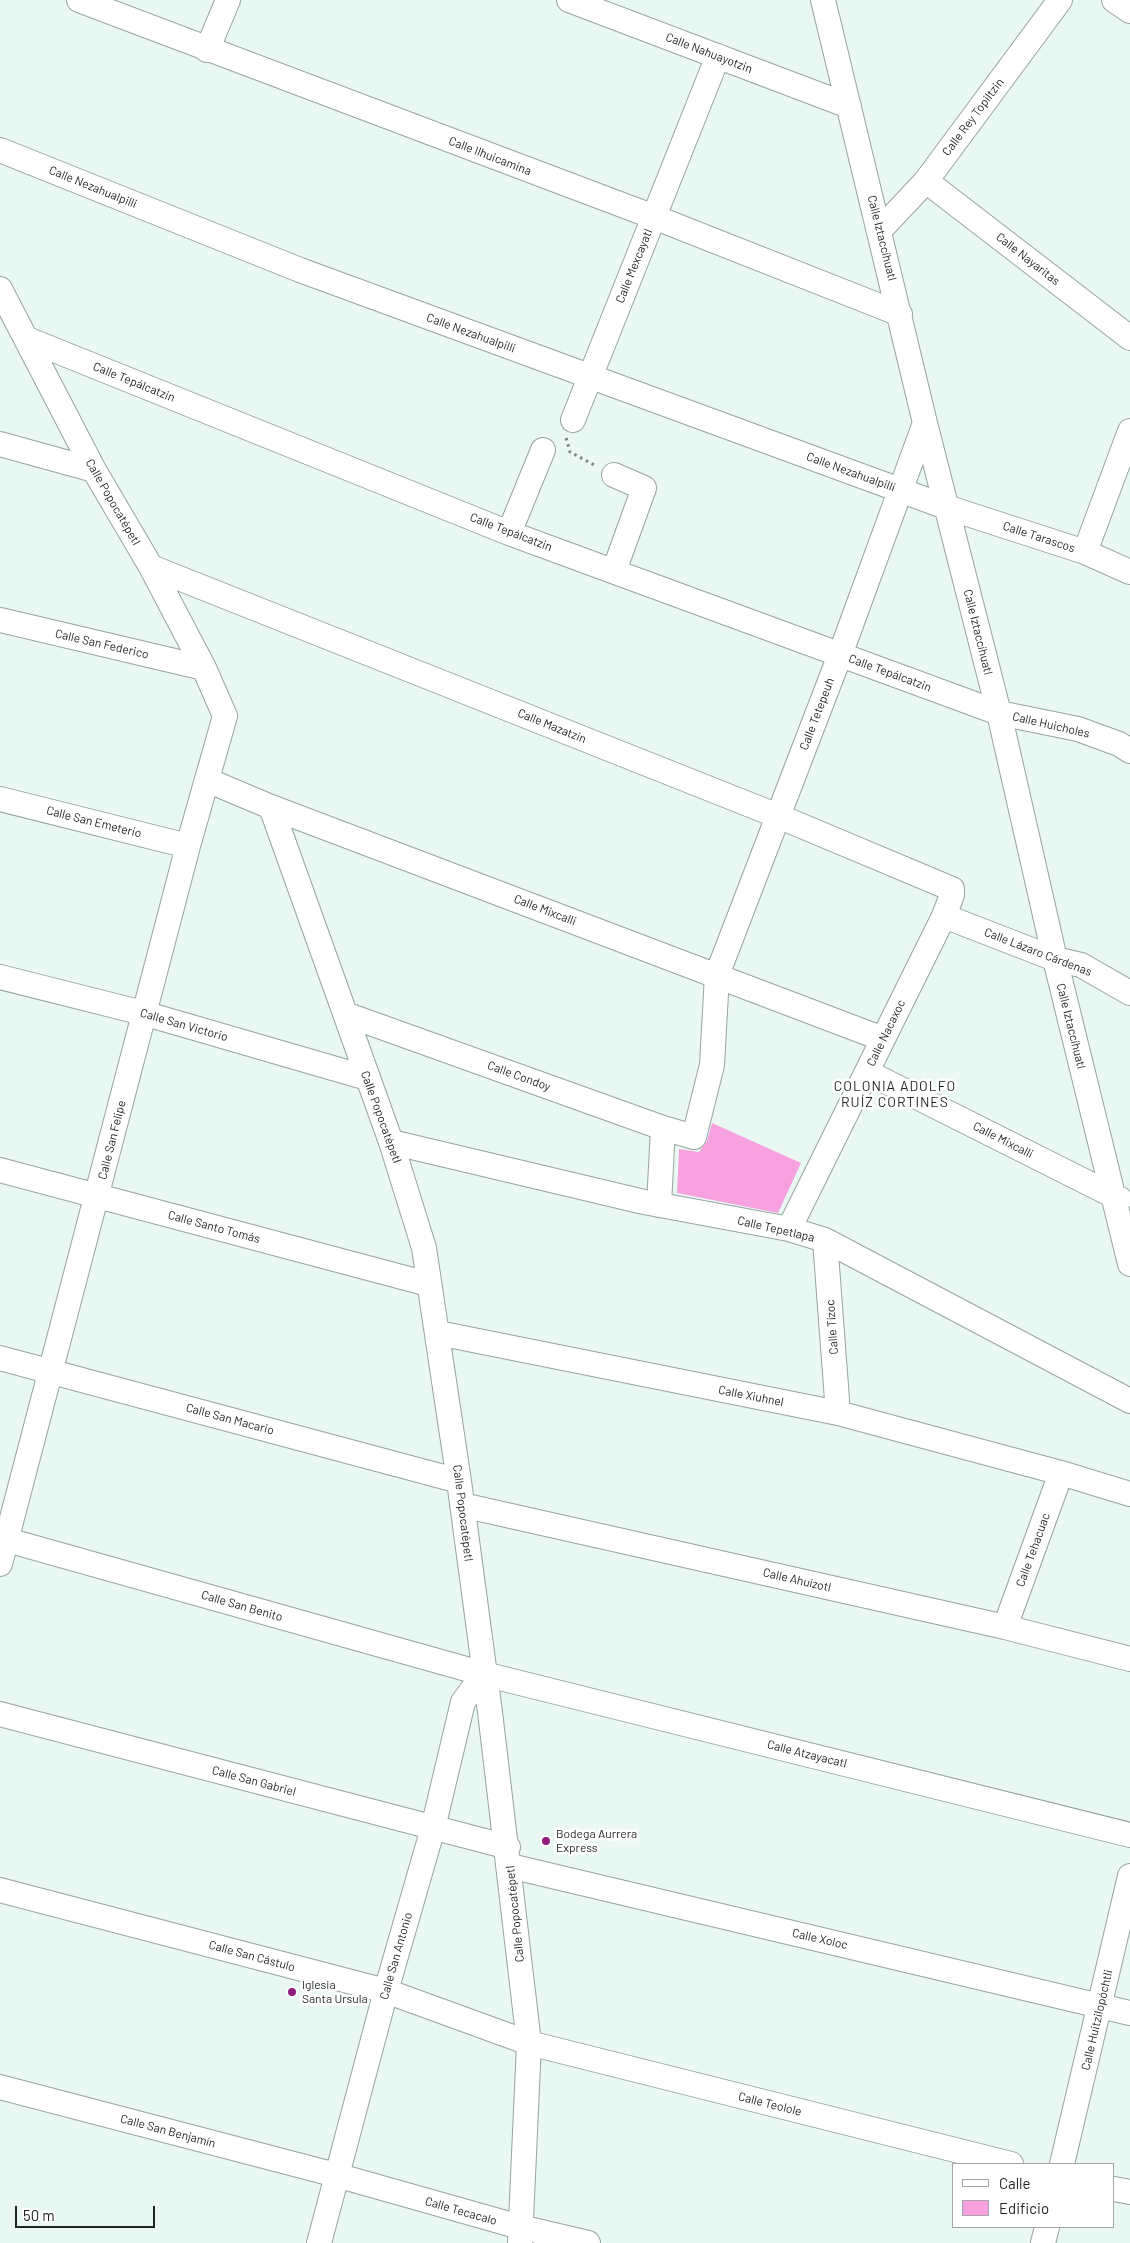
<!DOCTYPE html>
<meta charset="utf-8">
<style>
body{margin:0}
#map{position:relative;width:1130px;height:2243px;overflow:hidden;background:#eaf8f4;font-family:Barlow,sans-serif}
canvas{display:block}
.legend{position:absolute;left:952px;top:2163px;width:162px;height:65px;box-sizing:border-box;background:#fff;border:1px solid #a5a7a7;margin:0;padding:6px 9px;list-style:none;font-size:15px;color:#1e2422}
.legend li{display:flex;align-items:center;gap:10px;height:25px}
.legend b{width:25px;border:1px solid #a5a7a7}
.scale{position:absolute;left:15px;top:2206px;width:140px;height:22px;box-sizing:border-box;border:2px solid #1e2422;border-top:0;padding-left:6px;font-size:15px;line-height:18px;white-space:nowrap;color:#1e2422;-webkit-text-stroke:4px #fff;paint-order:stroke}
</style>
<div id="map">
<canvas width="1130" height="2243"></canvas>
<ul class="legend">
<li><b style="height:6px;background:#fff"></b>Calle</li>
<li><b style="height:14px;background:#f8a1e0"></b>Edificio</li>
</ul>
<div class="scale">50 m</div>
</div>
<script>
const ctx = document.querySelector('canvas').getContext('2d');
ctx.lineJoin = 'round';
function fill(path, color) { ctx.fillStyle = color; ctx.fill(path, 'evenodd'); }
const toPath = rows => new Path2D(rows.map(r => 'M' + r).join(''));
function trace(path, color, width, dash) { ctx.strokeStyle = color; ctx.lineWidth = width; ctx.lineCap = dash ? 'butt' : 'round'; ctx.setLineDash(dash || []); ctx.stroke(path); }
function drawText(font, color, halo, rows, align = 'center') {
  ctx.font = font + ' Barlow,sans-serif'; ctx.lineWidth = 5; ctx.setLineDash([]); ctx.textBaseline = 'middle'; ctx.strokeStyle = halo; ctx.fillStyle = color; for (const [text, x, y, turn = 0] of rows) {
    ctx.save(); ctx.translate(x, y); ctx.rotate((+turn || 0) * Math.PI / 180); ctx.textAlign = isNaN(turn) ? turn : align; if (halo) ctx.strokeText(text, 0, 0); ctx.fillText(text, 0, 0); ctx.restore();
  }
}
const building = toPath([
 [712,1123,801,1163,778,1213,677,1193,679,1149,699,1152,707,1141]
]);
const path = toPath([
 [566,438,570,452,596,466]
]);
const minor = toPath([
 [79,0,654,217,900,314],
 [569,0,849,106],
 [823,0,925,423,999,713,1055,959,1130,1264],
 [1114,0,1130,11],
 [207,50,228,0],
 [0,150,300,270,946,507,1085,552,1130,572],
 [926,181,1130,338],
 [880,230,926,181,1060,0],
 [0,289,94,470,151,567,204,668,225,716,188,846,0,1564],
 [27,339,509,533,999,713,1078,729,1119,744,1130,751],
 [573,420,718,56],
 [0,444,94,470],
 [509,533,543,450],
 [1085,552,1130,431],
 [151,567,778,816,952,889,952,895,944,916,789,1229],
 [614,571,644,488,614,475],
 [0,620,204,668],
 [207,780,271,807,883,1039],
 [0,799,188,846],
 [271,807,391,1142,424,1248,459,1481,490,1712,529,2043,520,2243],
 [944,916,1055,959,1081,965,1130,993],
 [0,977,143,1013,367,1078],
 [345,1014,663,1128,694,1137,712,1065,717,975,840,655,925,423],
 [867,1072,1120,1199],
 [391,1142,644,1202,789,1229,825,1240,1130,1401],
 [0,1170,428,1284],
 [659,1205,663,1128],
 [825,1240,838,1413],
 [438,1333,838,1413,1061,1473,1130,1494],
 [0,1358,459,1481],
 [462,1505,1005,1627,1130,1659],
 [0,1538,484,1674,1130,1835],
 [1005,1627,1061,1473],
 [0,1714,508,1847],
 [510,1866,1130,2013],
 [0,1890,386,1991,529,2043,1011,2164],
 [0,2087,336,2175,520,2227,588,2243],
 [1062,2164,1130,1876],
 [1114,2189,1130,2192],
 [319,2243,386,1991,433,1828,463,1702,484,1674],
 [1043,2243,1047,2227]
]);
const markers = [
 [546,1841,5,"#921c7b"],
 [292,1992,5,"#921c7b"]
];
const streetNames = [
 ["Calle Nahuayotzin",709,53,21],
 ["Calle Rey Topiltzin",973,117,-53],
 ["Calle Ilhuicamina",490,156,21],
 ["Calle Nezahualpilli",93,187,22],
 ["Calle Iztaccíhuatl",882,238,76],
 ["Calle Nayaritas",1028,259,38],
 ["Calle Mexcayatl",634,266,-68],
 ["Calle Nezahualpilli",471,333,20],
 ["Calle Tepálcatzin",134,382,22],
 ["Calle Nezahualpilli",851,472,20],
 ["Calle Popocatépetl",113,502,60],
 ["Calle Tepálcatzin",511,532,21],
 ["Calle Tarascos",1039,537,18],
 ["Calle Iztaccíhuatl",978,632,76],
 ["Calle San Federico",102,644,13],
 ["Calle Tepálcatzin",890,673,20],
 ["Calle Tetepeuh",817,714,-69],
 ["Calle Huicholes",1051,725,13],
 ["Calle Mazatzin",552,726,22],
 ["Calle San Emeterio",94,822,14],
 ["Calle Mixcalli",545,910,21],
 ["Calle Lázaro Cárdenas",1038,952,21],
 ["Calle San Victorio",184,1025,16],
 ["Calle Iztaccíhuatl",1071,1026,76],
 ["Calle Nacaxoc",886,1033,-64],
 ["Calle Condoy",519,1076,20],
 ["Calle Popocatépetl",381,1117,70],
 ["Calle San Felipe",112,1140,-76],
 ["Calle Mixcalli",1003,1140,27],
 ["Calle Santo Tomás",214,1227,15],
 ["Calle Tepetlapa",776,1229,13],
 ["Calle Tízoc",832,1327,-94],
 ["Calle Xiuhnel",751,1396,11],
 ["Calle San Macario",230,1419,15],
 ["Calle Popocatépetl",463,1513,83],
 ["Calle Tehacuac",1033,1550,-70],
 ["Calle Ahuízotl",797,1580,13],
 ["Calle San Benito",242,1606,16],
 ["Calle Atzayacatl",807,1754,14],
 ["Calle San Gabriel",254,1781,15],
 ["Calle Popocatépetl",515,1914,-96],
 ["Calle Xoloc",820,1939,13],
 ["Calle San Cástulo",252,1956,15],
 ["Calle San Antonio",396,1956,-74],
 ["Calle Huitzilopóchtli",1097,2020,-77],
 ["Calle Teolole",770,2104,14],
 ["Calle San Benjamín",168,2131,15],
 ["Calle Tecacalo",461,2211,16]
];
const poiNames = [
 ["Bodega Aurrera",556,1834],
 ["Express",556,1848],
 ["Iglesia",302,1985],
 ["Santa Ursula",302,1999]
];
const neighbourhoodNames = [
 ["COLONIA ADOLFO",895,1086],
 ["RUÍZ CORTINES",895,1102]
];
fill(building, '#f8a1e0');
trace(minor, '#96a4a0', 26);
trace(path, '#7c8583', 3, [2.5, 4]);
trace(minor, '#fff', 24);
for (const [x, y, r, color] of markers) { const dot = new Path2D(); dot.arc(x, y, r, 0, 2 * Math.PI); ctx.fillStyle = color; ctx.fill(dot); trace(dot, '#fff', 2); }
drawText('12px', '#1e2422', '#fff', streetNames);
drawText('12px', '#1e2422', '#fff', poiNames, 'left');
ctx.letterSpacing = '1px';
drawText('14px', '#1e2422', '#fff', neighbourhoodNames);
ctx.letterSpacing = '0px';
</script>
